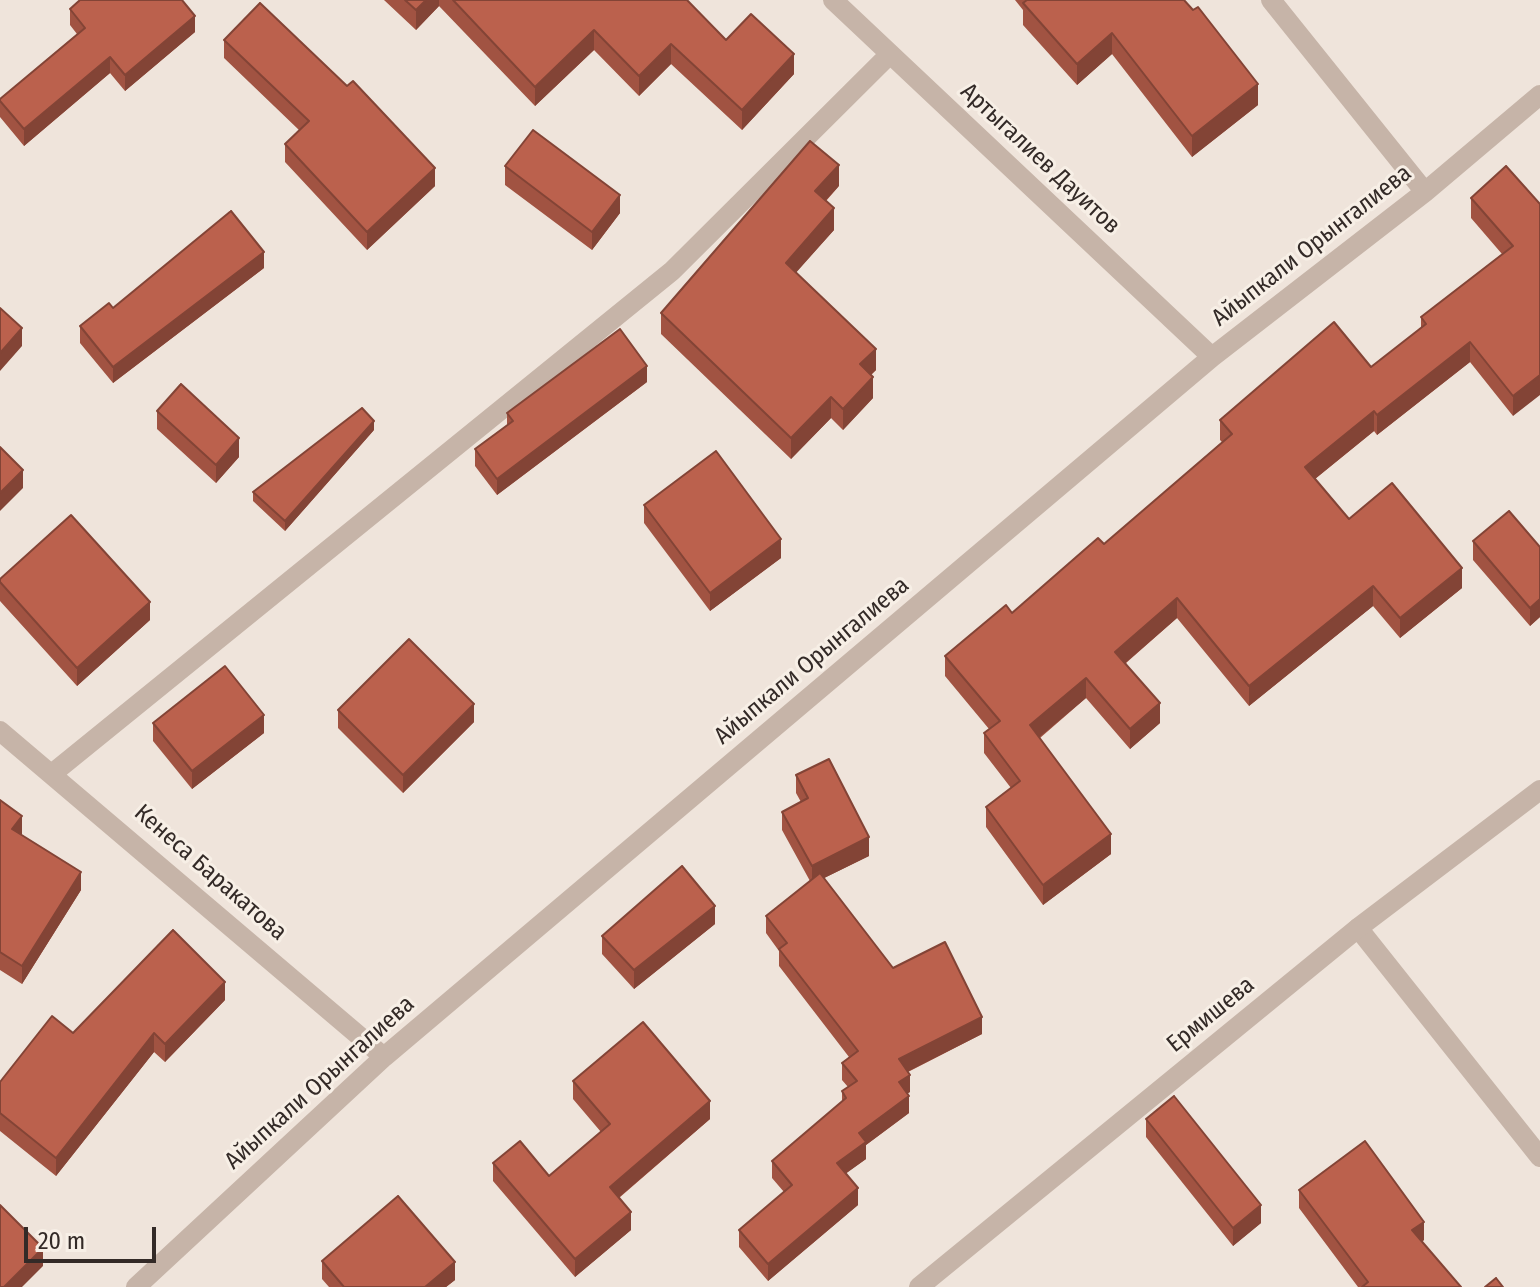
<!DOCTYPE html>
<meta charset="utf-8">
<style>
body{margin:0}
#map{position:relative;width:1540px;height:1287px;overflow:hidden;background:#efe4db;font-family:"Fira Sans Condensed",sans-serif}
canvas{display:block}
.scale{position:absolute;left:24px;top:1227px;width:132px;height:36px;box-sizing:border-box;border:4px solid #332a27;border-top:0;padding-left:10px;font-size:24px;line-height:28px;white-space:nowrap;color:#332a27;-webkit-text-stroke:6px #f7efe6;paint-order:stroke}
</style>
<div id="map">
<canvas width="1540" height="1287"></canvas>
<div class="scale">20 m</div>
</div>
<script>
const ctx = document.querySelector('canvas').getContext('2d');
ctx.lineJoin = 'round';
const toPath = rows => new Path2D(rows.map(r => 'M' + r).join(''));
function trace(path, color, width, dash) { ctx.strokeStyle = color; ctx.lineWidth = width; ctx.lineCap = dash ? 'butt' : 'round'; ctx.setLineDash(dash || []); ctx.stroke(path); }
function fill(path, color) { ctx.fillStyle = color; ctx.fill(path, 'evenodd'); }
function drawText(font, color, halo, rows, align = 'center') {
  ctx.font = font + ' "Fira Sans Condensed",sans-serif'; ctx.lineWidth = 6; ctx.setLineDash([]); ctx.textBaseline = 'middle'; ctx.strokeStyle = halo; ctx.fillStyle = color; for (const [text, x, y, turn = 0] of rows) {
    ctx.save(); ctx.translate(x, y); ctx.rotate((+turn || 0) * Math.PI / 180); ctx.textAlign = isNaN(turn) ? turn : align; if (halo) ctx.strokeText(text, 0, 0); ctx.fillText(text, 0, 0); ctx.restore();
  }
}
const lane = toPath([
 [1358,928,1540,1157]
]);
const street = toPath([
 [833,0,1212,357],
 [1271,0,1425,192],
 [0,731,384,1057],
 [53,773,672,271,890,54],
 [136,1287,384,1057,1212,357,1425,192,1540,95],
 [919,1287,1358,928,1540,790]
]);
const wall = toPath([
 [384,0,687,0,726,40,794,74,742,130,671,64,639,96,594,50,535,106,439,6,416,30],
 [1015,0,1184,0,1258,105,1192,157,1112,54,1077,85,1023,25,1023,10],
 [70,9,195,32,125,91,110,73,24,146,0,117,0,99,77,34,70,25],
 [224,40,435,186,367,250,285,162,285,144,299,130,224,58],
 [505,166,620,213,592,250,505,185],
 [839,186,826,201,834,230,796,272,876,370,871,375,873,398,843,430,831,418,791,459,661,334,661,313],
 [1471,198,1540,204,1513,416,1470,362,1377,435,1374,431,1315,479,1349,519,1462,588,1400,638,1373,606,1249,706,1177,618,1126,663,1160,723,1130,749,1086,698,1040,738,1111,854,1043,905,986,827,986,807,1011,788,984,753,984,733,989,729,945,676,945,656,1012,613,1104,544,1222,442,1220,440,1220,420,1371,367,1421,328,1421,317,1502,254,1471,218],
 [264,268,113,383,80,343,80,326,113,308],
 [647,382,497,495,475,466,475,449,507,425,507,413],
 [157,411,239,457,216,483,157,429],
 [374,430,285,531,253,501,253,492],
 [644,505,781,558,710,611,644,523],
 [1473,541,1540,547,1540,617,1530,626,1473,560],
 [0,579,150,620,77,686,0,601],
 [338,710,474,722,403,793,338,728],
 [153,723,264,733,192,789,153,741],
 [796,775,869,856,824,878,893,968,982,1034,908,1072,910,1092,907,1093,909,1113,866,1145,866,1159,846,1173,858,1205,768,1281,739,1247,739,1230,784,1192,772,1178,772,1161,842,1102,842,1091,848,1087,842,1080,842,1063,849,1057,779,966,779,951,766,933,766,916,810,881,782,830,782,812,801,802,796,793],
 [0,800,22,835,81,890,22,984,0,970],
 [715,924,634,989,602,954,602,936],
 [225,1000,165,1062,154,1052,56,1176,0,1131,0,1082,73,1033],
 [573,1081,710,1119,619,1198,631,1230,575,1277,493,1181,493,1163,549,1176,601,1132,573,1099],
 [1146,1119,1261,1223,1233,1246,1146,1137],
 [1299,1190,1424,1240,1421,1242,1461,1287,1358,1287,1299,1208],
 [322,1261,455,1280,446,1287,329,1287,322,1279]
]);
const shadedWall = toPath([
 [426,0,439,0,439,6,416,30,416,10],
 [195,16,195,32,125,91,125,75],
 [594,30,594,50,535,106,535,87],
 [1112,33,1112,54,1077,85,1077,64],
 [671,44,671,64,639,96,639,76],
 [794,54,794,74,742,130,742,110],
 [110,57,110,73,24,146,24,129],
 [1258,84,1258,105,1192,157,1192,136],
 [839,165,839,186,815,212,815,191],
 [435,168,435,186,367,250,367,232],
 [620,195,620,213,592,250,592,232],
 [834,208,834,230,786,284,786,263],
 [264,252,264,268,113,383,113,367],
 [22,328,22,346,0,371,0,353],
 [1470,342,1470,362,1377,435,1377,415],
 [876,349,876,370,860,385,860,364],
 [647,366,647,382,497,495,497,479],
 [1540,375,1540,395,1513,416,1513,396],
 [873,377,873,398,843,430,843,409],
 [831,397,831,418,791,459,791,438],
 [1374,411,1374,431,1305,487,1305,467],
 [374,421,374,430,285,531,285,521],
 [239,438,239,457,216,483,216,465],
 [23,470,23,488,0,511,0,493],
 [781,539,781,558,710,611,710,593],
 [1462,568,1462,588,1400,638,1400,618],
 [1373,586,1373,606,1249,706,1249,686],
 [1177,598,1177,618,1115,672,1115,652],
 [1540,599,1540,617,1530,626,1530,608],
 [150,602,150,620,77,686,77,668],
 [1086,678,1086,698,1030,745,1030,725],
 [1160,703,1160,723,1130,749,1130,729],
 [474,704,474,722,403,793,403,775],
 [264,715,264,733,192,789,192,771],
 [22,816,22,834,12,847,12,829],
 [1111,834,1111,854,1043,905,1043,885],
 [869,837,869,856,812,884,812,866],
 [81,872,81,890,22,984,22,966],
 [715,906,715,924,634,989,634,970],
 [225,982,225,1000,165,1062,165,1044],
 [982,1017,982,1034,899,1076,899,1059],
 [154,1033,154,1052,56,1176,56,1158],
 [910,1075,910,1092,899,1099,899,1082],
 [909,1096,909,1113,866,1145,866,1159,837,1180,837,1163,859,1133],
 [710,1101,710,1119,610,1205,610,1187],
 [858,1188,858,1205,768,1281,768,1264],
 [1261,1205,1261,1223,1233,1246,1233,1228],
 [631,1212,631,1230,575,1277,575,1259],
 [1424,1222,1424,1240,1412,1249,1412,1230],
 [43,1248,43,1266,22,1287,4,1287],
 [455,1262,455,1280,446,1287,425,1287]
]);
const building = toPath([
 [80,0,182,0,195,16,125,75,110,57,24,129,0,101,0,99,85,28,70,9,80,0],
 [405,0,426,0,416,10,405,0],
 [453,0,687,0,726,40,751,14,794,54,742,110,671,44,639,76,594,30,535,87,453,0],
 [1027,0,1184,0,1193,10,1198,7,1258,84,1192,136,1112,33,1077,64,1023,3,1027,0],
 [260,3,347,86,353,81,435,168,367,232,285,144,309,121,224,40,260,3],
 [533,130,620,195,592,232,505,166,533,130],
 [810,141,839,165,815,191,834,208,786,263,876,349,860,364,873,377,843,409,831,397,791,438,661,313,810,141],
 [1506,166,1540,204,1540,375,1513,396,1470,342,1377,415,1374,411,1305,467,1349,519,1392,483,1462,568,1400,618,1373,586,1249,686,1177,598,1115,652,1160,703,1130,729,1086,678,1030,725,1111,834,1043,885,986,807,1020,781,984,733,1000,721,945,656,1006,605,1012,613,1098,538,1104,544,1232,434,1220,420,1334,322,1371,367,1426,324,1421,317,1513,246,1471,198,1506,166],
 [231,211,264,252,113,367,80,326,109,303,113,308,231,211],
 [0,308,22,328,0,353,0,308],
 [620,329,647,366,497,479,475,449,513,421,507,413,620,329],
 [181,384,239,438,216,465,157,411,181,384],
 [362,408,374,421,285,521,253,492,362,408],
 [0,447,23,470,0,493,0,447],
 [716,451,781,539,710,593,644,505,716,451],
 [1509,511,1540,547,1540,599,1530,608,1473,541,1509,511],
 [71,515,150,602,77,668,0,582,0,579,71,515],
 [409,639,474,704,403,775,338,710,409,639],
 [225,666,264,715,192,771,153,723,225,666],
 [829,759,869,837,812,866,782,812,808,798,796,775,829,759],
 [0,800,22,816,12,829,81,872,22,966,0,952,0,800],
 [682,866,715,906,634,970,602,936,682,866],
 [820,873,893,968,945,942,982,1017,899,1059,910,1075,899,1082,909,1096,859,1133,866,1142,837,1163,858,1188,768,1264,739,1230,792,1185,772,1161,846,1098,842,1091,857,1081,842,1063,858,1051,779,949,787,943,766,916,820,873],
 [173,930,225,982,165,1044,154,1033,56,1158,0,1113,0,1082,52,1016,73,1033,173,930],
 [643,1022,710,1101,610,1187,631,1212,575,1259,493,1163,520,1141,549,1176,610,1124,573,1081,643,1022],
 [1174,1096,1261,1205,1233,1228,1146,1119,1174,1096],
 [1365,1141,1424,1222,1412,1230,1461,1287,1362,1287,1368,1282,1299,1190,1365,1141],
 [398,1196,455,1262,425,1287,344,1287,322,1261,398,1196],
 [0,1205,43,1248,4,1287,0,1287,0,1205],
 [1496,1278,1503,1287,1485,1287,1496,1278]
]);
const streetNames = [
 ["Артыгалиев Дауитов",1040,159,43],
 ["Айыпкали Орынгалиева",1312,246,-38],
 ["Айыпкали Орынгалиева",812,661,-40],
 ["Кенеса Баракатова",210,873,41],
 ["Ермишева",1211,1015,-39],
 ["Айыпкали Орынгалиева",320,1083,-42]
];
trace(lane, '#c6b4a8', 20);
trace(street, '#c6b4a8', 20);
fill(wall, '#a15342');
fill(shadedWall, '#834436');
fill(building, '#bb614d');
trace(building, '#834436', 2);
drawText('24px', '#332a27', '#f7efe6', streetNames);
</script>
